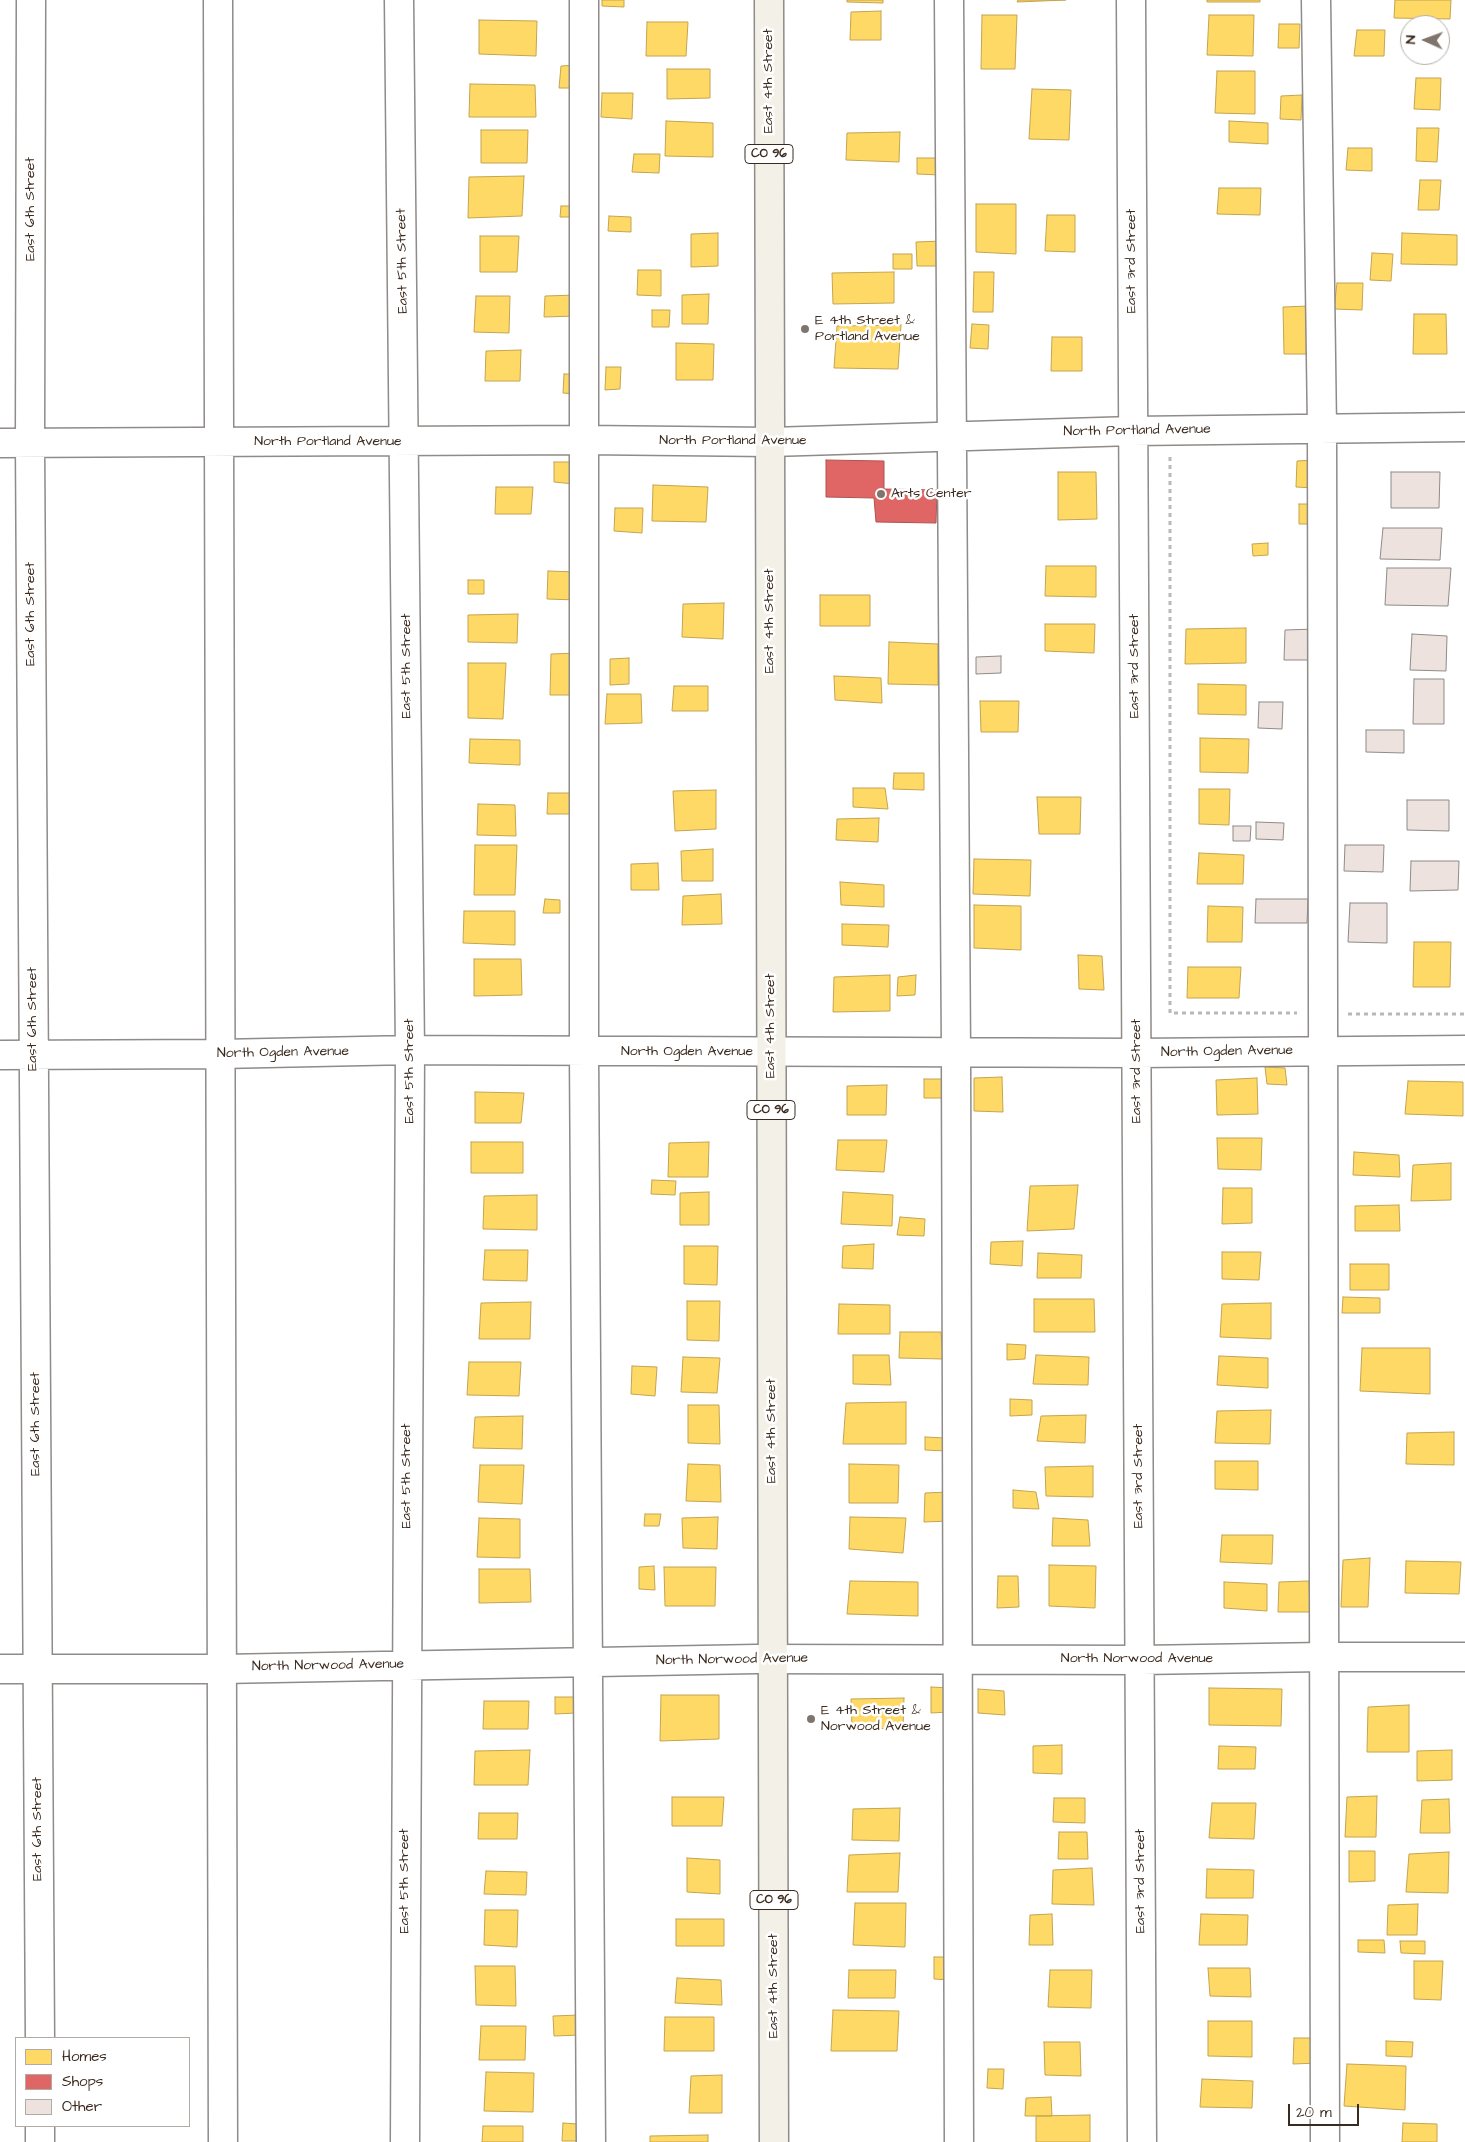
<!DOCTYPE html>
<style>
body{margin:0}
#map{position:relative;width:1465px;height:2142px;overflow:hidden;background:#fff;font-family:"Architects Daughter",sans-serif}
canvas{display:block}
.legend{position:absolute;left:15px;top:2037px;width:175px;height:90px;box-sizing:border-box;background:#fff;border:1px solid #b1aaa5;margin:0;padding:6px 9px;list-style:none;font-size:15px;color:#3b2a1e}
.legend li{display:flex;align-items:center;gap:10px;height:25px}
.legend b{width:25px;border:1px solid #b1aaa5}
.north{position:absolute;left:1400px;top:15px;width:50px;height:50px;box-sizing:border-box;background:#fff;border:1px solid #b1aaa5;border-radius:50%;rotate:272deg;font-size:14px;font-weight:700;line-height:20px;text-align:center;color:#3b2a1e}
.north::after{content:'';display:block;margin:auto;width:18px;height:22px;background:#80756d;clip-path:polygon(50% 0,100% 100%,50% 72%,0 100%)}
.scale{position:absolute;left:1288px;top:2104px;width:71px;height:22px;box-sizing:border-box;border:2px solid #3b2a1e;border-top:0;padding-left:6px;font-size:15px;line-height:18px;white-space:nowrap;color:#3b2a1e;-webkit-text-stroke:4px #fff;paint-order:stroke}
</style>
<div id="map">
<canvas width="1465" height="2142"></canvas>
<ul class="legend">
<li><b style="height:14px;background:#ffd966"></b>Homes</li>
<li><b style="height:14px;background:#e06666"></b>Shops</li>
<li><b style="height:14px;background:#ede2de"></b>Other</li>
</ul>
<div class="north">N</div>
<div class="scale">20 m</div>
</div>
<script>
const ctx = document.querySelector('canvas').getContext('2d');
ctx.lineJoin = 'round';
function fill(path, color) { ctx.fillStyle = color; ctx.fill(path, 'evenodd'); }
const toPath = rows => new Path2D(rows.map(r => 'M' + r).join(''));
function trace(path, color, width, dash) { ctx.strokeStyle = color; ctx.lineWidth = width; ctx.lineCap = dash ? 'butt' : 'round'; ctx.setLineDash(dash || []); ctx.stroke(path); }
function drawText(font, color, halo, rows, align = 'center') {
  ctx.font = font + ' "Architects Daughter",sans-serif'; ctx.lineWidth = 5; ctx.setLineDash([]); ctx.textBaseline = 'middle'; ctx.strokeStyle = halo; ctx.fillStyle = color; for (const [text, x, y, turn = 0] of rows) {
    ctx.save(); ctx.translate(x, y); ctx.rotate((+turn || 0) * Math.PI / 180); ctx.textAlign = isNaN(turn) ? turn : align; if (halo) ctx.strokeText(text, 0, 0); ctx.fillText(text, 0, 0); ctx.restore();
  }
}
const homes = toPath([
 [602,0,624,0,624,7,602,6,602,0],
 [847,0,883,0,883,3,847,2,847,0],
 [1018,0,1066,0,1017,2,1018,0],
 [1207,0,1260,0,1260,2,1207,2,1207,0],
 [1395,0,1451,0,1450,19,1394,18,1395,0],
 [881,11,881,40,850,40,851,12,881,11],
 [982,15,1017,15,1015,69,981,69,982,15],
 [1209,15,1254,15,1253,56,1207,55,1209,15],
 [479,20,537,21,536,56,479,54,479,20],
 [647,22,688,22,686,56,646,56,647,22],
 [1279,24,1300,24,1299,48,1278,48,1279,24],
 [1357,30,1385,30,1384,56,1354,56,1357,30],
 [577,65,576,88,559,88,561,66,577,65],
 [667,69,710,69,710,98,667,99,667,69],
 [1217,71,1255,71,1255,114,1215,113,1217,71],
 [1416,78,1441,78,1440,110,1414,109,1416,78],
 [470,84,535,85,536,117,469,117,470,84],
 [1032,89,1071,90,1069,140,1029,139,1032,89],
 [602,93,633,93,632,119,601,117,602,93],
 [1302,95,1301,120,1280,119,1281,96,1302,95],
 [666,121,713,123,713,157,665,156,666,121],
 [1229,121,1268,123,1268,144,1229,142,1229,121],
 [1417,128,1439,128,1437,162,1416,161,1417,128],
 [481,130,528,130,527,163,481,163,481,130],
 [900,132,899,162,846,160,847,133,900,132],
 [1348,148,1372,148,1372,171,1346,170,1348,148],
 [634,154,660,154,659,173,632,172,634,154],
 [917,158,940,158,940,175,917,174,917,158],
 [524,176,522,216,468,218,469,177,524,176],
 [1420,180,1441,180,1439,210,1418,210,1420,180],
 [1219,188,1261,188,1260,215,1217,214,1219,188],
 [976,204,1016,204,1016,254,976,252,976,204],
 [561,206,572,206,572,217,560,217,561,206],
 [1047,215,1075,215,1075,252,1045,251,1047,215],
 [609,216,631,217,631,232,608,231,609,216],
 [718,233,718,266,691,267,691,234,718,233],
 [1402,233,1457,235,1457,265,1401,264,1402,233],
 [480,236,519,236,517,272,480,272,480,236],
 [943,241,944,266,917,266,916,242,943,241],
 [1372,253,1393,254,1391,281,1370,280,1372,253],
 [893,254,912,254,912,269,893,269,893,254],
 [638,270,661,270,661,296,637,295,638,270],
 [894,272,894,303,833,304,832,273,894,272],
 [974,272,994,272,993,312,973,312,974,272],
 [1337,283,1363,283,1362,310,1334,309,1337,283],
 [709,294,708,324,682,324,682,295,709,294],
 [576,295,577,316,544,317,545,296,576,295],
 [476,296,510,296,509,333,474,332,476,296],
 [1309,306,1311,354,1284,354,1283,307,1309,306],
 [652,310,670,310,669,327,652,327,652,310],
 [1414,314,1446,314,1447,354,1413,354,1414,314],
 [972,324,989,325,988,349,970,348,972,324],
 [901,325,898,369,834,368,837,326,901,325],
 [1052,337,1082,337,1082,371,1051,371,1052,337],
 [676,343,714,344,713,380,676,380,676,343],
 [521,350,520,381,485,381,486,351,521,350],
 [606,367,621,367,620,389,605,390,606,367],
 [564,374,576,374,576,394,563,393,564,374],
 [1315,460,1315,488,1296,487,1297,461,1315,460],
 [554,462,575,462,574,484,554,482,554,462],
 [1058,472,1096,472,1097,519,1058,520,1058,472],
 [653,485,708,487,706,522,652,521,653,485],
 [496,487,533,487,531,514,495,514,496,487],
 [1299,504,1317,504,1317,524,1299,524,1299,504],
 [615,508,643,508,642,533,614,531,615,508],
 [1268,543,1268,555,1253,556,1252,544,1268,543],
 [1046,566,1096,566,1096,597,1045,596,1046,566],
 [548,571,577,572,577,600,547,599,548,571],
 [468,580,484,580,484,594,468,594,468,580],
 [820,595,870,595,870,626,820,626,820,595],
 [724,603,723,639,682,637,683,604,724,603],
 [518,614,517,643,468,642,468,615,518,614],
 [1045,624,1095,624,1094,653,1045,651,1045,624],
 [1246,628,1246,663,1185,664,1186,629,1246,628],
 [889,642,938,644,938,685,888,684,889,642],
 [579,653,578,695,550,695,551,654,579,653],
 [629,658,629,684,610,685,610,659,629,658],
 [468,663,506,663,503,719,468,718,468,663],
 [834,676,881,678,882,703,835,700,834,676],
 [1198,684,1246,685,1246,715,1198,714,1198,684],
 [674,686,708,686,708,711,672,711,674,686],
 [607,694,641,694,642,723,605,724,607,694],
 [980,701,1019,701,1018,732,981,732,980,701],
 [1200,738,1249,739,1248,773,1200,772,1200,738],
 [470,739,520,740,520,765,469,763,470,739],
 [894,773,924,773,924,790,893,789,894,773],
 [853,788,885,788,888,809,853,807,853,788],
 [1199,789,1230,789,1229,825,1199,824,1199,789],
 [716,790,716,829,675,831,673,791,716,790],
 [548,793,577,793,577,814,547,814,548,793],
 [1037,797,1081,797,1080,834,1039,834,1037,797],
 [478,804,515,805,516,836,477,835,478,804],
 [879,818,878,842,836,840,837,819,879,818],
 [475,845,517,845,515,895,474,895,475,845],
 [713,849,713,881,682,881,681,851,713,849],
 [1199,853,1244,855,1243,884,1197,884,1199,853],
 [974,859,1031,860,1030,896,973,894,974,859],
 [658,863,659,890,631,890,631,864,658,863],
 [840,882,884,885,884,907,841,905,840,882],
 [721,894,722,924,682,925,683,896,721,894],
 [545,899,560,900,560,913,543,913,545,899],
 [974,905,1021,906,1021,950,974,948,974,905],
 [1208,906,1243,907,1242,942,1207,942,1208,906],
 [464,911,515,911,515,945,463,943,464,911],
 [842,924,889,925,888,947,842,945,842,924],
 [1414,942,1451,942,1450,987,1413,987,1414,942],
 [1078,955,1102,956,1104,990,1079,989,1078,955],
 [474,959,521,959,522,995,474,996,474,959],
 [1188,967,1241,967,1239,998,1187,998,1188,967],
 [890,975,890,1011,833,1012,834,977,890,975],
 [916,975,915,995,897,996,898,977,916,975],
 [1265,1067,1285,1068,1287,1085,1267,1084,1265,1067],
 [1002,1077,1003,1112,974,1111,974,1078,1002,1077],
 [1257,1078,1258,1114,1217,1115,1216,1080,1257,1078],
 [924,1079,945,1079,946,1098,924,1098,924,1079],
 [1408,1081,1463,1082,1463,1116,1405,1114,1408,1081],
 [887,1085,886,1115,847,1115,847,1086,887,1085],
 [475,1092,524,1093,521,1123,475,1123,475,1092],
 [1217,1138,1262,1138,1261,1170,1218,1169,1217,1138],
 [838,1140,887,1140,884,1172,836,1170,838,1140],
 [471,1142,523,1142,523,1173,471,1173,471,1142],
 [709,1142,708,1177,668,1177,669,1143,709,1142],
 [1354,1152,1399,1155,1400,1177,1353,1175,1354,1152],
 [1451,1163,1451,1200,1411,1201,1413,1165,1451,1163],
 [652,1180,676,1181,675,1195,651,1194,652,1180],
 [1078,1185,1074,1229,1027,1231,1030,1186,1078,1185],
 [1223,1188,1252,1188,1252,1223,1222,1224,1223,1188],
 [709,1192,709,1225,680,1225,680,1193,709,1192],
 [843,1192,893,1195,892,1226,841,1224,843,1192],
 [537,1195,537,1230,483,1229,484,1196,537,1195],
 [1399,1205,1400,1231,1355,1231,1355,1206,1399,1205],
 [900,1217,925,1219,924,1236,897,1235,900,1217],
 [1023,1241,1022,1266,990,1264,991,1242,1023,1241],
 [874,1244,873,1269,842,1268,843,1246,874,1244],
 [684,1246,718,1246,717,1285,684,1284,684,1246],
 [485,1250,528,1250,527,1281,483,1280,485,1250],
 [1222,1252,1261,1252,1259,1280,1222,1279,1222,1252],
 [1038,1253,1082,1255,1081,1278,1037,1278,1038,1253],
 [1350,1264,1389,1264,1389,1290,1350,1290,1350,1264],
 [1343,1297,1380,1298,1380,1313,1342,1313,1343,1297],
 [1034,1299,1094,1299,1095,1332,1034,1332,1034,1299],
 [687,1301,720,1301,719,1341,687,1340,687,1301],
 [531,1302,530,1339,479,1339,481,1303,531,1302],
 [1271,1303,1271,1339,1220,1337,1222,1304,1271,1303],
 [839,1304,890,1305,890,1334,838,1334,839,1304],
 [900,1332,941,1332,943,1359,899,1358,900,1332],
 [1007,1344,1026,1345,1025,1359,1007,1360,1007,1344],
 [1362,1348,1430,1348,1430,1394,1360,1391,1362,1348],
 [853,1355,889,1355,891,1385,853,1384,853,1355],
 [1036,1355,1089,1357,1088,1385,1033,1384,1036,1355],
 [1219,1356,1268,1358,1268,1388,1217,1385,1219,1356],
 [683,1357,720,1358,717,1393,681,1392,683,1357],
 [469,1362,521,1362,519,1396,467,1395,469,1362],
 [632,1366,657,1367,655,1396,631,1394,632,1366],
 [1010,1399,1032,1400,1032,1415,1010,1416,1010,1399],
 [906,1402,906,1444,843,1444,846,1403,906,1402],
 [688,1405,719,1405,720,1444,688,1443,688,1405],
 [1271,1410,1270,1444,1215,1443,1217,1411,1271,1410],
 [1086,1415,1085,1443,1037,1441,1041,1416,1086,1415],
 [523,1416,522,1449,473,1448,475,1417,523,1416],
 [1454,1432,1454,1465,1406,1464,1407,1433,1454,1432],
 [925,1437,945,1438,946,1451,925,1450,925,1437],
 [1215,1461,1258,1461,1258,1490,1215,1489,1215,1461],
 [688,1464,720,1465,721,1502,686,1501,688,1464],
 [849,1464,899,1465,898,1503,849,1503,849,1464],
 [480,1465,524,1465,522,1504,478,1502,480,1465],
 [1093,1466,1093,1497,1046,1496,1045,1467,1093,1466],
 [1013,1490,1036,1492,1039,1509,1013,1508,1013,1490],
 [949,1492,949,1521,924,1522,925,1493,949,1492],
 [645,1514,661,1514,659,1526,644,1526,645,1514],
 [718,1517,717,1549,683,1548,682,1518,718,1517],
 [850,1517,906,1518,903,1553,849,1549,850,1517],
 [479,1518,520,1519,520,1558,477,1557,479,1518],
 [1053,1518,1088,1520,1090,1546,1052,1546,1053,1518],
 [1222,1535,1273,1535,1272,1564,1220,1562,1222,1535],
 [1370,1558,1368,1607,1341,1607,1343,1560,1370,1558],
 [1406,1561,1461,1562,1459,1594,1405,1593,1406,1561],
 [1049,1565,1096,1566,1095,1608,1049,1606,1049,1565],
 [654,1566,655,1590,639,1589,639,1567,654,1566],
 [664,1567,716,1567,715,1606,665,1606,664,1567],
 [479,1569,530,1569,531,1602,479,1603,479,1569],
 [998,1576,1018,1576,1019,1607,997,1608,998,1576],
 [850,1581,918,1582,918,1616,847,1614,850,1581],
 [1309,1581,1310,1612,1278,1612,1279,1582,1309,1581],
 [1224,1582,1267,1584,1267,1611,1224,1608,1224,1582],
 [931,1687,950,1688,949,1712,931,1713,931,1687],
 [1209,1688,1282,1689,1281,1726,1209,1725,1209,1688],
 [978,1689,1004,1691,1005,1715,978,1713,978,1689],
 [661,1695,719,1695,719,1739,660,1741,661,1695],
 [555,1697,577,1697,576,1713,555,1714,555,1697],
 [904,1698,903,1729,852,1728,851,1699,904,1698],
 [484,1701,529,1701,528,1729,483,1729,484,1701],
 [1409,1705,1409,1752,1367,1752,1368,1707,1409,1705],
 [1062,1745,1062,1774,1033,1773,1033,1746,1062,1745],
 [1219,1746,1256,1747,1255,1769,1218,1769,1219,1746],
 [530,1750,528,1785,474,1785,475,1751,530,1750],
 [1452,1750,1452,1780,1417,1781,1417,1751,1452,1750],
 [1377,1796,1376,1837,1345,1837,1347,1797,1377,1796],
 [672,1797,724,1797,722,1826,672,1826,672,1797],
 [1054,1798,1085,1798,1085,1823,1053,1822,1054,1798],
 [1449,1799,1450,1833,1420,1833,1422,1800,1449,1799],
 [1212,1803,1256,1803,1254,1839,1209,1838,1212,1803],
 [900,1808,899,1841,852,1840,853,1809,900,1808],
 [479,1813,518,1813,517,1839,478,1839,479,1813],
 [1059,1832,1087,1832,1088,1859,1058,1859,1059,1832],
 [1349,1851,1375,1851,1375,1881,1349,1882,1349,1851],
 [1449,1852,1448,1893,1406,1892,1409,1854,1449,1852],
 [900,1853,898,1892,847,1892,849,1855,900,1853],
 [687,1858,720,1860,720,1894,687,1892,687,1858],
 [1092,1868,1094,1905,1052,1904,1053,1870,1092,1868],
 [1207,1869,1254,1870,1253,1898,1206,1898,1207,1869],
 [486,1871,527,1872,526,1895,484,1894,486,1871],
 [855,1903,906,1903,905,1947,853,1945,855,1903],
 [1418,1904,1417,1935,1387,1935,1388,1905,1418,1904],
 [485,1910,518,1910,517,1947,484,1945,485,1910],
 [1052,1914,1053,1945,1029,1945,1030,1915,1052,1914],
 [1201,1914,1248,1915,1247,1945,1199,1945,1201,1914],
 [676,1919,724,1919,724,1946,676,1946,676,1919],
 [1358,1940,1384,1940,1385,1953,1358,1952,1358,1940],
 [1400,1941,1425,1941,1425,1954,1401,1953,1400,1941],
 [934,1957,951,1957,951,1980,934,1979,934,1957],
 [1414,1961,1443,1961,1441,2000,1414,1999,1414,1961],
 [475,1966,515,1966,516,2006,476,2005,475,1966],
 [1208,1968,1250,1968,1251,1997,1210,1996,1208,1968],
 [849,1970,896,1970,895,1998,848,1998,849,1970],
 [1050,1970,1092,1970,1091,2008,1048,2007,1050,1970],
 [677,1978,721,1980,722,2005,675,2003,677,1978],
 [833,2010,899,2011,897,2051,831,2051,833,2010],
 [579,2015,580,2035,554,2036,553,2016,579,2015],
 [665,2017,714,2017,714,2051,664,2051,665,2017],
 [1208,2021,1252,2021,1252,2057,1208,2056,1208,2021],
 [481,2026,526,2026,525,2060,479,2060,481,2026],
 [1294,2038,1318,2038,1319,2063,1293,2064,1294,2038],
 [1386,2041,1413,2042,1412,2057,1386,2056,1386,2041],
 [1044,2042,1080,2042,1081,2076,1045,2075,1044,2042],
 [1347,2064,1406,2066,1405,2110,1344,2106,1347,2064],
 [988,2069,1004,2069,1003,2089,987,2088,988,2069],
 [486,2072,534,2073,533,2112,484,2111,486,2072],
 [722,2075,722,2113,689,2113,691,2076,722,2075],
 [1202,2079,1253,2081,1252,2108,1200,2107,1202,2079],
 [1051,2097,1052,2116,1025,2116,1026,2098,1051,2097],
 [1090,2115,1090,2142,1036,2142,1036,2116,1090,2115],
 [563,2123,578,2124,577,2141,562,2141,563,2123],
 [1403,2123,1437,2124,1437,2142,1402,2142,1403,2123],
 [483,2126,523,2126,523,2142,482,2142,483,2126],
 [708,2135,708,2142,650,2142,650,2136,708,2135]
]);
const shops = toPath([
 [826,460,884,461,884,489,937,490,936,523,876,522,874,498,826,497,826,460]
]);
const building = toPath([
 [1391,472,1440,472,1439,508,1391,508,1391,472],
 [1383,528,1442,528,1440,560,1380,559,1383,528],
 [1387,568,1451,568,1448,606,1385,605,1387,568],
 [1316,629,1315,660,1284,660,1285,630,1316,629],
 [1412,634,1447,636,1446,671,1410,670,1412,634],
 [1001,656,1001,673,976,674,976,657,1001,656],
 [1414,679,1444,679,1444,724,1413,724,1414,679],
 [1259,702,1283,702,1282,729,1258,728,1259,702],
 [1366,730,1404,730,1404,753,1366,752,1366,730],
 [1407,800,1449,800,1449,831,1407,830,1407,800],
 [1256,822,1284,823,1283,840,1256,839,1256,822],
 [1233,826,1251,826,1250,841,1233,841,1233,826],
 [1345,845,1384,845,1383,872,1344,871,1345,845],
 [1411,861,1459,861,1458,890,1410,891,1411,861],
 [1256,899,1308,899,1307,923,1255,923,1256,899],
 [1350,903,1387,903,1387,943,1348,942,1350,903]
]);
const path = toPath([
 [1170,457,1170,1013,1297,1013],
 [1348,1014,1465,1014]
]);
const minor = toPath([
 [31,0,30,443,40,2038],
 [218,0,223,2142],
 [399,0,410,1050,405,2142],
 [584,0,584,1052,591,2142],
 [949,0,956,1052,959,2142],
 [1131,0,1142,2142],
 [1316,0,1322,428,1325,2142],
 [0,443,585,440,771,442,1133,431,1465,427],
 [0,1055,220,1054,410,1050,1137,1053,1465,1050],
 [0,1669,222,1669,756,1659,1141,1660,1323,1657,1465,1657],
 [40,2126,40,2142]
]);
const major = toPath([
 [769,0,774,2142]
]);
const markers = [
 [805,329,5,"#80756d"],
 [881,494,5,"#80756d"],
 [811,1719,5,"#80756d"]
];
const shields = [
 [769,154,48],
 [771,1110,48],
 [774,1900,48]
];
const shieldNames = [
 ["CO 96",769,154],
 ["CO 96",771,1110],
 ["CO 96",774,1900]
];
const streetNames = [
 ["East 4th Street",769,81,-90],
 ["East 6th Street",31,209,-90],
 ["East 5th Street",403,261,-91],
 ["East 3rd Street",1132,261,-90],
 ["North Portland Avenue",1137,431,-1],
 ["North Portland Avenue",733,441],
 ["North Portland Avenue",328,442],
 ["East 6th Street",31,614,-90],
 ["East 4th Street",770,621,-90],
 ["East 5th Street",407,666,-90],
 ["East 3rd Street",1135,666,-90],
 ["East 6th Street",33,1019,-90],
 ["East 4th Street",771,1026,-90],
 ["North Ogden Avenue",687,1052],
 ["North Ogden Avenue",1227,1052,-1],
 ["North Ogden Avenue",283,1053,-1],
 ["East 5th Street",410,1071,-90],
 ["East 3rd Street",1137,1071,-90],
 ["East 6th Street",36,1424,-90],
 ["East 4th Street",772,1431,-90],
 ["East 5th Street",407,1476,-90],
 ["East 3rd Street",1139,1476,-90],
 ["North Norwood Avenue",1137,1659],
 ["North Norwood Avenue",732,1660,-1],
 ["North Norwood Avenue",328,1666,-1],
 ["East 6th Street",38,1829,-90],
 ["East 5th Street",405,1881,-90],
 ["East 3rd Street",1141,1881,-90],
 ["East 4th Street",774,1986,-90]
];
const poiNames = [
 ["E 4th Street &",815,321],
 ["Portland Avenue",815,337],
 ["Arts Center",891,494],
 ["E 4th Street &",821,1711],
 ["Norwood Avenue",821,1727]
];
fill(homes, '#ffd966');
trace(homes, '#c4a450', 1);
fill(shops, '#e06666');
trace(shops, '#ae5450', 1);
fill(building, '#ede2de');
trace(building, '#8e8b88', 1);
trace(minor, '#8e8b88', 31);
trace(major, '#8e8b88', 31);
trace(path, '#b9b8b6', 3, [4, 4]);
trace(minor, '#fff', 28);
trace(major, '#f3f0e7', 28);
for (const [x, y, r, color] of markers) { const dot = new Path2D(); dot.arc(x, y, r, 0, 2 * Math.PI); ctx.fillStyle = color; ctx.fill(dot); trace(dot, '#fff', 2); }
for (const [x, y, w] of shields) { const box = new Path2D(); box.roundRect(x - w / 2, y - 9.5, w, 19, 4); ctx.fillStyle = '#fff'; ctx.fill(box); trace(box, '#3b2a1e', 1); }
drawText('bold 12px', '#3b2a1e', null, shieldNames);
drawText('14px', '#3b2a1e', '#fff', streetNames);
drawText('14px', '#3b2a1e', '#fff', poiNames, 'left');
</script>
